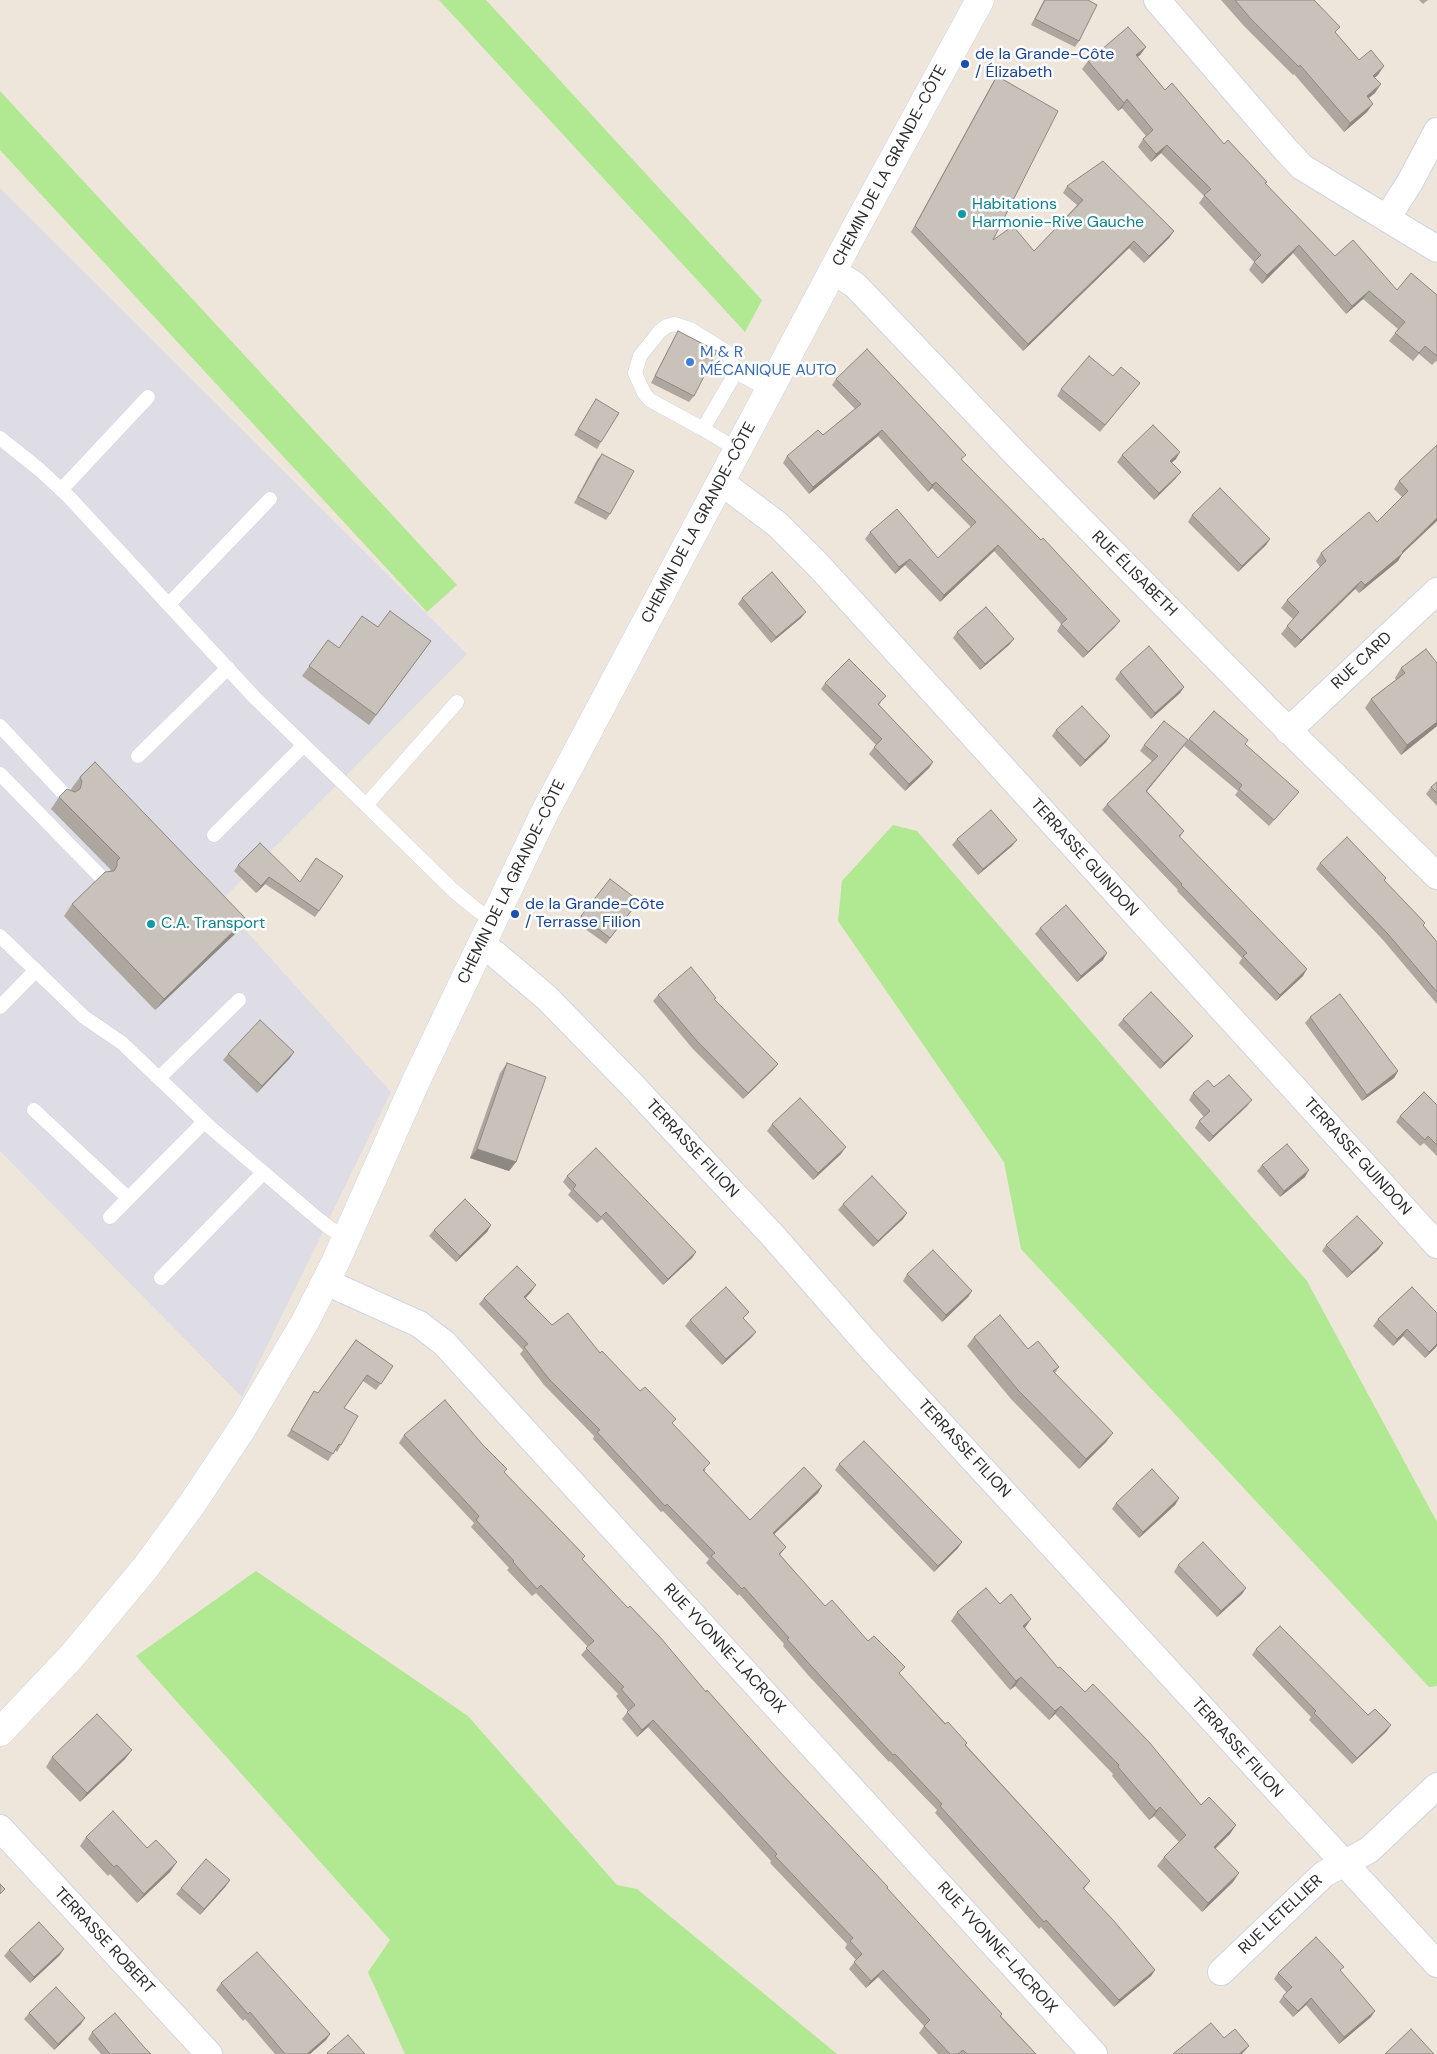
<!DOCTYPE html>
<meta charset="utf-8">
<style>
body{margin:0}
canvas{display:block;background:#eee5db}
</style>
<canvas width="1437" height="2054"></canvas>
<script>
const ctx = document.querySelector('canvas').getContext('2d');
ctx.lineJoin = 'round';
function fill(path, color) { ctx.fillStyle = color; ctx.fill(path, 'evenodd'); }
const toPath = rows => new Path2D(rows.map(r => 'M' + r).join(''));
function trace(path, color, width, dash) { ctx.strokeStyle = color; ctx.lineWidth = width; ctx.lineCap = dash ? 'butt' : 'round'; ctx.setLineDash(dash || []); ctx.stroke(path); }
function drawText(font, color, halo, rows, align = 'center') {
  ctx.font = font + ' "DM Sans",sans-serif'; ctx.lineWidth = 5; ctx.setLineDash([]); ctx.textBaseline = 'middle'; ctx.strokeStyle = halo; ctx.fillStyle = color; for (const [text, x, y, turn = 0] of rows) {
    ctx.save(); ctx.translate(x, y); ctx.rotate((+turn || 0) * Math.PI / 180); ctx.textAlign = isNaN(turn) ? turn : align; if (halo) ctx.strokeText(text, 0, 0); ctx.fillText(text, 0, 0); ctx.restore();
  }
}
const industrial = toPath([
 [0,188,467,654,220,902,391,1092,242,1397,0,1151]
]);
const green = toPath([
 [439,0,486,0,762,300,745,332],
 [0,91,457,585,427,612,0,150],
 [893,825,917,831,1307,1281,1437,1522,1437,1686,1429,1687,1021,1249,1004,1162,838,921,842,881],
 [256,1571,468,1716,617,1885,637,1889,837,2054,405,2054,368,1972,390,1940,136,1656]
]);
const lane = toPath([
 [703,429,650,400,644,393,635,373,640,356,660,331,667,326,674,324,690,329,727,352,736,372],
 [0,438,40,470,69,497,255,698,366,805],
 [738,450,703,429,736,372,769,390],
 [61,490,148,397],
 [169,604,270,499],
 [457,702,366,805,454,891,477,910,493,920],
 [0,726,65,795],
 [138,756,228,668],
 [0,774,100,876],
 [214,835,304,745],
 [0,936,84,1017,122,1043,211,1128,317,1218,331,1229,346,1237],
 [0,1007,36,970],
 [159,1078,239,1000],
 [34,1110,128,1198],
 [110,1217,204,1122],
 [161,1278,263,1173]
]);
const street = toPath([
 [1157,0,1286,150,1302,167,1437,249],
 [1387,218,1410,182,1437,131],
 [833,271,855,285,1013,451,1267,709,1437,876],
 [721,482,777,524,818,565,1437,1245],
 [1288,731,1437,591],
 [481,945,495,954,547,998,633,1086,774,1237,869,1346,1437,1964],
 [326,1282,419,1324,444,1343,1094,2054],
 [0,1828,209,2054],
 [1221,1972,1324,1874,1369,1850,1437,1786]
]);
const secondary = toPath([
 [0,1732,72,1656,146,1567,192,1504,243,1427,305,1322,335,1263,416,1081,545,812,854,231,980,0]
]);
const wall = toPath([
 [1044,0,1088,0,1079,41,1075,47,1031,25],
 [1221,0,1314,0,1336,33,1359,60,1378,75,1375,77,1375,93,1368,98,1367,112,1344,132,1294,74,1293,75,1244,26],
 [1419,0,1428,0,1423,4],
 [1146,47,1140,55,1137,57,1165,90,1224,144,1267,182,1265,184,1335,256,1397,290,1437,295,1437,362,1436,361,1432,365,1419,354,1413,361,1389,341,1398,329,1363,299,1346,314,1293,253,1262,284,1249,270,1254,262,1199,203,1204,196,1161,153,1151,162,1138,147,1143,139,1146,136,1122,108,1118,111,1082,69,1088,61],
 [997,76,993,240,1034,251,1077,205,1063,193,1067,186,1174,231,1169,238,1144,263,1129,248,1023,351,911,232,993,82],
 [678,331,694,396,689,402,651,383,674,338],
 [1113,376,1135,389,1100,432,1057,396,1061,389],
 [836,379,962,461,1115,627,1083,658,1057,631,1061,624,994,551,940,602,905,565,895,574,865,539,870,532,938,558,971,527,932,488,928,492,878,436,809,494,783,463,787,456,823,435,855,409,832,385],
 [596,399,601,442,597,449,574,435],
 [1437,445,1402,554,1398,561,1359,593,1355,589,1295,648,1281,634,1293,619,1281,608,1287,600,1320,567,1316,561,1321,553,1377,522,1402,497,1394,489,1399,481],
 [602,454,610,514,606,520,574,503,597,460],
 [1122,455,1176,459,1171,462,1176,478,1154,500,1117,462],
 [1192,515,1270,539,1266,545,1238,572,1188,522],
 [742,598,801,618,771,643,738,604],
 [378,627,431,641,369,725,302,676,328,640,339,648],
 [957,632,1014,639,1009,645,980,670,953,638],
 [1426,649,1437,726,1401,755,1365,708,1371,699,1396,680,1395,678,1401,668],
 [1120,672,1184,687,1180,693,1151,719,1115,679],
 [825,683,881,702,879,705,933,762,929,768,905,791,869,754,876,745,821,689],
 [1056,730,1110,736,1106,742,1080,767,1052,736],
 [1189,739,1245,744,1299,792,1294,798,1269,826,1235,795,1238,791,1184,746],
 [1188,740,1147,791,1184,831,1180,837,1303,976,1276,1001,1239,963,1242,958,1177,891,1178,890,1102,810,1107,804,1152,761,1140,751,1144,745],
 [80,777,246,919,238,931,155,1010,64,916,72,904,111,870,51,809,59,797,72,791,71,789],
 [1437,782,1437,806,1426,794,1431,787],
 [957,839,1012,846,978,875,952,845],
 [1320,863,1386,878,1384,881,1425,923,1423,925,1437,942,1437,1004,1383,940,1316,869],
 [238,865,300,882,343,876,315,917,265,884,256,893,234,871],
 [634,907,606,944,577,923,581,916],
 [1040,928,1103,960,1077,982,1035,934],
 [658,995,715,1000,778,1064,773,1070,743,1099,692,1048,653,1001],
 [1310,1017,1398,1071,1394,1078,1362,1101,1305,1023],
 [1123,1019,1193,1036,1188,1042,1160,1069,1118,1025],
 [228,1054,290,1058,257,1093,223,1060],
 [507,1063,516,1162,509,1171,470,1158,500,1073],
 [1193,1093,1247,1106,1209,1142,1195,1128,1199,1121,1204,1117,1189,1100],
 [1437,1105,1437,1156,1424,1143,1420,1146,1396,1122,1400,1116],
 [772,1124,841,1154,813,1180,767,1131],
 [1262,1165,1305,1177,1280,1197,1257,1171],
 [567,1176,696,1252,692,1258,663,1285,602,1219,597,1223,568,1195,571,1191,563,1182],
 [843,1204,903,1219,873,1247,838,1210],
 [491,1225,487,1232,456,1262,429,1236,434,1230],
 [1383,1243,1378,1250,1347,1278,1322,1251,1326,1245],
 [907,1274,972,1291,968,1297,942,1322,903,1281],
 [1412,1287,1437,1346,1425,1358,1403,1336,1393,1346,1373,1326,1378,1319],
 [531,1292,526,1298,552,1325,600,1353,640,1391,672,1424,706,1470,704,1471,750,1520,822,1486,818,1493,774,1534,786,1547,780,1555,825,1606,868,1641,966,1745,1090,1881,1084,1889,1155,1970,1151,1976,1114,2007,1041,1927,1039,1929,935,1813,937,1810,890,1761,889,1762,808,1675,783,1646,784,1644,739,1594,738,1596,706,1563,709,1559,663,1511,661,1512,593,1439,594,1436,544,1385,520,1354,523,1350,479,1304,484,1298],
 [744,1319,756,1332,751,1338,722,1365,685,1326,690,1320],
 [974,1337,1028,1349,1059,1367,1055,1373,1113,1433,1106,1442,1079,1469,1011,1399,967,1346],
 [356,1340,393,1366,376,1390,363,1381,344,1408,341,1445,337,1452,335,1450,328,1461,287,1436,314,1391,318,1393],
 [404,1435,507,1469,504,1473,585,1556,582,1559,887,1889,1002,2014,1001,2016,1036,2054,938,2054,919,2033,924,2026,878,1977,866,1988,849,1969,856,1960,845,1948,847,1944,770,1863,771,1861,648,1727,637,1737,622,1719,628,1711,616,1696,618,1694,581,1655,588,1647,536,1593,532,1596,507,1570,509,1568,471,1527,474,1523,399,1443],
 [839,1464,958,1548,934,1572,835,1470],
 [1179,1498,1175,1505,1139,1538,1112,1509,1116,1503],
 [1178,1565,1246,1588,1242,1594,1217,1617,1174,1572],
 [1000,1604,1025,1628,1058,1668,1085,1692,1201,1805,1230,1834,1215,1848,1233,1882,1202,1912,1157,1866,1164,1857,1179,1842,1154,1816,1149,1820,1112,1776,1113,1774,1055,1714,1049,1720,1015,1686,1010,1690,951,1621,957,1612],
 [1256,1649,1368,1715,1391,1725,1386,1732,1352,1764,1309,1720,1311,1717,1252,1655],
 [132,1750,125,1759,80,1802,46,1767,52,1757],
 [86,1837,147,1848,170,1872,137,1903,110,1874,108,1876,80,1846],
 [226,1886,200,1915,176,1894,181,1888],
 [9,1950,60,1955,30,1983,4,1956],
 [1341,1971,1371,2017,1339,2044,1306,2005,1293,2017,1279,2002,1283,1996,1287,1993,1274,1979,1278,1973],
 [221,1983,330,2034,326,2040,310,2054,275,2054,245,2019,243,2021,216,1990],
 [29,2013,81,2024,54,2050,24,2019],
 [92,2032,144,2047,151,2054,101,2054,88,2039]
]);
const shadedWall = toPath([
 [1146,47,1140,55,1130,63,1136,55],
 [1384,66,1378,75,1367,84,1373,76],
 [1381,84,1375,93,1360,105,1367,96],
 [1127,99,1122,108,1118,111],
 [1373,104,1367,112,1344,132,1350,123],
 [1167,145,1161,153,1151,162,1156,154],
 [1174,231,1169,238,1144,263,1149,256],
 [1134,241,1129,248,1023,351,1028,344],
 [1299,245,1293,253,1262,284,1267,275],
 [1369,291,1363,299,1346,314,1352,306],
 [882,430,878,436,809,494,813,487],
 [1180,452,1176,459,1166,468,1170,461],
 [1181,472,1176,478,1154,500,1159,493],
 [936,482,932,488,928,492,932,485],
 [1437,518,1437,521,1402,554,1398,561,1359,593,1365,585,1402,552],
 [1270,539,1266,545,1238,572,1242,566],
 [998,545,994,551,940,602,944,595],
 [910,559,905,565,895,574,899,567],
 [1361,581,1355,589,1295,648,1301,640],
 [806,612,801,618,771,643,776,637],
 [1120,621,1115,627,1083,658,1088,652],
 [1014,639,1009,645,980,670,985,664],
 [1184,687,1180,693,1151,719,1155,713],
 [1437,722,1437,726,1401,755,1407,745],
 [1110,736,1106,742,1080,767,1085,760],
 [1188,740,1183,747,1142,797,1146,791],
 [933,762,929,768,905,791,909,784],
 [1017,840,1012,846,978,875,983,869],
 [269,877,265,884,256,893,261,886],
 [246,919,238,931,155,1010,164,999],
 [1107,953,1103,960,1077,982,1081,976],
 [1307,969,1303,976,1276,1001,1280,995],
 [1193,1036,1188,1042,1160,1069,1164,1063],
 [294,1052,290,1058,257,1093,262,1086],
 [778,1064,773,1070,743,1099,748,1093],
 [1398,1071,1394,1078,1362,1101,1367,1095],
 [1252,1100,1247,1106,1209,1142,1213,1136],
 [846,1147,841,1154,813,1180,818,1173],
 [477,1149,516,1162,509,1171,470,1158],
 [1309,1170,1305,1177,1280,1197,1284,1191],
 [907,1213,903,1219,873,1247,878,1241],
 [491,1225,487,1232,456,1262,460,1256],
 [1383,1243,1378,1250,1347,1278,1352,1272],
 [696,1252,692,1258,663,1285,668,1279],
 [536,1285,531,1292,520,1303,524,1297],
 [972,1291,968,1297,942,1322,946,1315],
 [1407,1329,1403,1336,1393,1346,1397,1339],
 [756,1332,751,1338,722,1365,726,1359],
 [1437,1344,1437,1346,1425,1358,1429,1352],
 [1113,1433,1106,1442,1079,1469,1086,1459],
 [822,1486,818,1493,768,1540,773,1533],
 [1179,1498,1175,1505,1139,1538,1143,1532],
 [962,1542,958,1548,934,1572,938,1566],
 [1246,1588,1242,1594,1217,1617,1221,1611],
 [1031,1619,1025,1628,1017,1635,1023,1626],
 [1021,1677,1015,1686,1010,1690,1016,1681],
 [1061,1706,1055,1714,1049,1720,1055,1711],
 [653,1720,648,1727,637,1737,642,1730],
 [1391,1725,1386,1732,1352,1764,1357,1758],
 [132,1750,125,1759,80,1802,87,1793],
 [1160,1807,1154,1816,1149,1820,1156,1811],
 [1236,1825,1230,1834,1208,1856,1214,1847],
 [177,1862,170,1872,137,1903,144,1894],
 [1239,1873,1233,1882,1202,1912,1208,1903],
 [230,1880,226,1886,200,1915,204,1909],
 [64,1949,60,1955,30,1983,34,1977],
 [883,1970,878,1977,866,1988,871,1981],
 [1155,1970,1151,1976,1114,2007,1119,2000],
 [1311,1998,1306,2005,1293,2017,1298,2011],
 [1375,2011,1371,2017,1339,2044,1344,2037],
 [85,2018,81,2024,54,2050,58,2044],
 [330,2034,326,2040,310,2054,307,2054],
 [1249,2046,1242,2054,1239,2054]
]);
const building = toPath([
 [1045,0,1088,0,1097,5,1079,41,1035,19,1045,0],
 [1235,0,1314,0,1340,27,1335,32,1359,60,1371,50,1384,66,1373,76,1381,84,1367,96,1373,104,1350,123,1300,65,1299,67,1250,18,1235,0],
 [1128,27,1146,47,1136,55,1165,90,1172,83,1224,144,1228,140,1267,182,1265,183,1335,256,1353,240,1397,290,1411,273,1437,295,1437,356,1425,346,1419,353,1395,333,1405,322,1369,291,1352,306,1299,245,1267,275,1254,262,1261,255,1204,195,1211,189,1167,145,1156,154,1143,139,1153,130,1127,99,1124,103,1088,61,1128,27],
 [997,76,1058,111,993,240,1013,226,1034,251,1083,200,1067,186,1103,161,1174,231,1149,256,1134,241,1028,344,915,226,997,76],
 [678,331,717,351,694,396,655,376,678,331],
 [867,349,966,455,961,459,1041,540,1043,538,1120,621,1088,652,1061,624,1067,619,998,545,944,595,910,559,899,567,870,532,897,509,938,558,976,522,936,482,932,485,882,430,813,487,787,456,818,430,823,435,861,404,836,379,867,349],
 [1089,356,1113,376,1121,367,1140,383,1105,425,1061,389,1089,356],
 [596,399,619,413,601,442,578,429,596,399],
 [1153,425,1180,452,1170,461,1181,472,1159,493,1122,455,1153,425],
 [1437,445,1437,518,1402,552,1403,553,1365,585,1361,581,1301,640,1287,626,1299,612,1287,600,1326,561,1321,553,1369,512,1377,522,1408,491,1399,481,1437,445],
 [602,454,634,471,610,514,578,497,602,454],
 [1220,488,1270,539,1242,566,1192,515,1220,488],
 [772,572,806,612,776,637,742,598,772,572],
 [986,607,1014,639,985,664,957,632,986,607],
 [390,611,431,641,376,715,309,666,328,640,339,648,362,616,378,627,390,611],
 [1149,646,1184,687,1155,713,1120,672,1149,646],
 [1426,649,1437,663,1437,722,1407,745,1371,699,1405,673,1401,668,1426,649],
 [849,659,886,696,878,704,933,762,909,784,874,747,882,739,825,683,849,659],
 [1082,706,1110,736,1085,760,1056,730,1082,706],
 [1214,711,1248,740,1245,744,1299,792,1274,820,1239,789,1242,785,1189,739,1214,711],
 [1164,721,1188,740,1146,791,1184,831,1179,836,1307,969,1280,995,1243,956,1247,953,1181,885,1182,884,1107,804,1158,756,1144,745,1164,721],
 [95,762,246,919,164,999,72,904,105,872,114,871,117,866,117,861,120,858,59,797,67,789,75,792,80,789,82,782,80,777,95,762],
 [1437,782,1437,793,1431,787,1437,782],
 [991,810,1017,840,983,869,957,839,991,810],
 [1347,837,1386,878,1384,880,1425,923,1423,925,1437,942,1437,992,1388,934,1320,863,1347,837],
 [260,843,300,882,316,858,343,876,319,911,269,877,261,886,238,865,260,843],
 [610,879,639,901,610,938,581,916,610,879],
 [1066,905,1107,953,1081,976,1040,928,1066,905],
 [691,967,716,998,714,999,778,1064,748,1093,697,1041,658,995,691,967],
 [1151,992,1193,1036,1164,1063,1123,1019,1151,992],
 [1340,994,1398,1071,1367,1095,1310,1017,1340,994],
 [260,1020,294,1052,262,1086,228,1054,260,1020],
 [507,1063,546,1077,516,1162,477,1149,507,1063],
 [1229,1075,1252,1100,1213,1136,1199,1121,1210,1111,1193,1093,1208,1080,1214,1087,1229,1075],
 [1424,1092,1437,1105,1437,1145,1428,1136,1425,1140,1400,1116,1424,1092],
 [800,1098,846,1147,818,1173,772,1124,800,1098],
 [1287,1144,1309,1170,1284,1191,1262,1165,1287,1144],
 [596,1148,696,1252,668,1279,606,1212,601,1217,573,1189,576,1185,567,1176,596,1148],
 [872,1176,907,1213,878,1241,843,1204,872,1176],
 [465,1199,491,1225,460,1256,434,1230,465,1199],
 [1357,1216,1383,1243,1352,1272,1326,1245,1357,1216],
 [933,1250,972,1291,946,1315,907,1274,933,1250],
 [517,1266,536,1285,524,1297,552,1325,568,1313,600,1353,602,1351,640,1391,645,1387,676,1419,672,1423,710,1463,703,1470,750,1520,804,1467,822,1486,773,1533,786,1547,779,1554,825,1606,832,1600,868,1641,874,1636,905,1667,899,1673,945,1724,948,1722,967,1743,965,1745,1090,1881,1083,1888,1114,1921,1155,1970,1119,2000,1046,1920,1044,1922,940,1806,942,1804,895,1754,893,1755,813,1668,787,1639,789,1638,744,1587,742,1589,711,1556,715,1553,667,1504,665,1506,597,1432,600,1430,549,1379,524,1347,528,1344,484,1298,517,1266],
 [726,1287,749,1312,743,1318,756,1332,726,1359,690,1320,726,1287],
 [1412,1287,1437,1313,1437,1344,1429,1352,1407,1329,1397,1339,1378,1319,1412,1287],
 [1000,1315,1028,1349,1038,1341,1059,1367,1053,1371,1113,1433,1086,1459,1018,1390,974,1337,1000,1315],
 [356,1340,393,1366,381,1384,367,1375,344,1408,358,1416,341,1445,339,1444,333,1454,291,1430,314,1391,318,1393,356,1340],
 [445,1400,482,1444,507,1469,504,1472,585,1556,582,1559,628,1608,630,1606,660,1637,706,1692,707,1690,779,1771,888,1887,887,1888,1002,2014,1000,2016,1036,2054,967,2054,963,2050,958,2054,950,2054,924,2026,930,2020,883,1970,871,1981,854,1962,862,1954,850,1941,853,1938,775,1856,777,1854,653,1720,642,1730,627,1712,635,1705,621,1689,624,1687,586,1648,594,1641,541,1585,537,1589,513,1562,514,1561,476,1520,479,1516,404,1435,445,1400],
 [864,1441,962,1542,938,1566,839,1464,864,1441],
 [1152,1469,1179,1498,1143,1532,1116,1503,1152,1469],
 [1203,1542,1246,1588,1221,1611,1178,1565,1203,1542],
 [986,1588,1000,1604,1011,1594,1031,1619,1023,1626,1058,1668,1060,1667,1085,1692,1093,1684,1149,1742,1201,1805,1209,1797,1236,1825,1214,1847,1239,1873,1208,1903,1164,1857,1186,1835,1160,1807,1156,1811,1118,1767,1119,1765,1061,1706,1055,1711,1021,1677,1016,1681,957,1612,986,1588],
 [1280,1626,1368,1715,1375,1709,1391,1725,1357,1758,1314,1713,1316,1711,1256,1649,1280,1626],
 [97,1714,132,1750,87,1793,52,1757,97,1714],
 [113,1811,147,1848,156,1840,177,1862,144,1894,117,1865,114,1867,86,1837,113,1811],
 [206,1859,230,1880,204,1909,181,1888,206,1859],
 [0,1884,5,1889,0,1894,0,1884],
 [39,1922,64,1949,34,1977,9,1950,39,1922],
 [1316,1937,1344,1967,1340,1970,1375,2011,1344,2037,1311,1998,1298,2011,1283,1996,1292,1987,1278,1973,1316,1937],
 [257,1952,330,2034,307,2054,285,2054,250,2012,248,2014,221,1983,257,1952],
 [56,1987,85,2018,58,2044,29,2013,56,1987],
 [115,2013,144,2047,151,2054,110,2054,92,2032,115,2013],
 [1211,2023,1224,2038,1235,2029,1249,2046,1239,2054,1173,2054,1211,2023],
 [1411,2029,1434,2054,1385,2054,1411,2029],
 [348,2035,365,2054,328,2054,327,2053,348,2035]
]);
const markers = [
 [965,64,5,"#1a4fb4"],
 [962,214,5,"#0f9aa8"],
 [690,362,5,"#3f7fe0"],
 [515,914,5,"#1a4fb4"],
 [151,924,5,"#0f9aa8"]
];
const transitNames = [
 ["de la Grande-Côte",975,55],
 ["/ Élizabeth",975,73],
 ["de la Grande-Côte",525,905],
 ["/ Terrasse Filion",525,923]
];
const streetNames = [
 ["CHEMIN DE LA GRANDE-CÔTE",890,166,-62],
 ["CHEMIN DE LA GRANDE-CÔTE",699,523,-62],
 ["RUE ÉLISABETH",1134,574,45],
 ["RUE CARD",1362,661,-43],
 ["TERRASSE GUINDON",1084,858,48],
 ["CHEMIN DE LA GRANDE-CÔTE",512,882,-64],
 ["TERRASSE FILION",692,1149,47],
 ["TERRASSE GUINDON",1357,1157,48],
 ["TERRASSE FILION",964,1449,47],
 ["RUE YVONNE-LACROIX",724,1649,47],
 ["TERRASSE FILION",1237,1748,48],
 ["RUE LETELLIER",1281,1915,-43],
 ["TERRASSE ROBERT",104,1941,47],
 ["RUE YVONNE-LACROIX",997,1948,48]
];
const cultureNames = [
 ["Habitations",972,205],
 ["Harmonie-Rive Gauche",972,223],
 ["C.A. Transport",161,924]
];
const shopNames = [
 ["M & R",700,353],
 ["MÉCANIQUE AUTO",700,371]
];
fill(industrial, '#dedce5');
fill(green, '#b1e992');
trace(lane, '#d0d4e4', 15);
trace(street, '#d0d4e4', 28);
trace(secondary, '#d0d4e4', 29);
trace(lane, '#fff', 14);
trace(street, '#fff', 26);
trace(secondary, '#fff', 28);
fill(wall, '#ada7a0');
fill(shadedWall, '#8d8882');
fill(building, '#c9c2ba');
trace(building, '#8d8882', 1);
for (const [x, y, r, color] of markers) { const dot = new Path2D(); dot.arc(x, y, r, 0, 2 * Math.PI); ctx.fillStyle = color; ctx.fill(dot); trace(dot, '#fff', 2); }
drawText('16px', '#164399', '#fff', transitNames, 'left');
drawText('16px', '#2a2a2a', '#fff', streetNames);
drawText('16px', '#0d838f', '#fff', cultureNames, 'left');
drawText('16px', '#366cbe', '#fff', shopNames, 'left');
</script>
